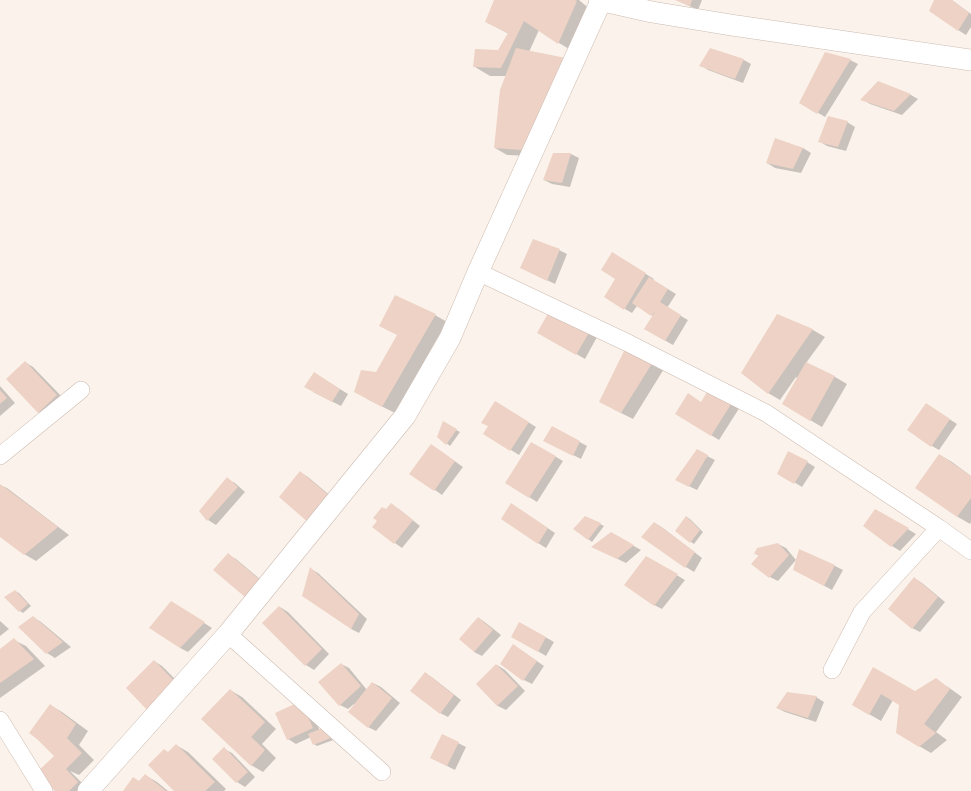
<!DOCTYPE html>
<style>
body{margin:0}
canvas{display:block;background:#fbf3eb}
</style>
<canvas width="971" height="791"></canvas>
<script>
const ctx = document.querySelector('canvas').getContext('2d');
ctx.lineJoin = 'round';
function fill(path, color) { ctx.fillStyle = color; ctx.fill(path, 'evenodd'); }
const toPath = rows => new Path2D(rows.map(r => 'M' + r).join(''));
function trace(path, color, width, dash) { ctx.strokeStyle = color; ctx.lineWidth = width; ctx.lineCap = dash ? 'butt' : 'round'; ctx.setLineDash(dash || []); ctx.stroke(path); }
const shadow = toPath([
 [495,0,579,0,592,11,574,52,559,43,539,30,529,52,534,156,507,155,495,148,506,76,490,76,475,67,498,51,509,34,486,22],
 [676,0,702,0,698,10],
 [936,0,952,0,971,14,971,27,966,35,958,30],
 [744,60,751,64,743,83,708,70,701,65],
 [850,60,858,64,825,117,800,102],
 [878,82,911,95,918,99,902,115,870,104,862,99],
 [847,122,855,127,846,151,827,146,819,141],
 [776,139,803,148,811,153,801,173,775,168,767,163],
 [571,154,579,158,570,187,552,184,544,180],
 [559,250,567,254,555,284,530,272],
 [620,258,654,279,653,280,676,294,667,308,688,320,673,345,645,329,653,316,637,306,632,313,625,309,617,279],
 [551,310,597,337,585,359,538,332],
 [435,315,447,322,395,413,367,399,376,374,398,335,380,326],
 [778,315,813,330,825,337,806,363,835,377,847,384,822,427,810,420,797,378,796,377,780,400,768,393],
 [625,353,667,364,633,419,613,409],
 [25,362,33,367,65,400,47,417,39,412,7,379],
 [322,378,348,394,341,406,313,392],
 [0,386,15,403,0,416],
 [718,393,740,407,719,440,677,414,701,403],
 [504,407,536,427,519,455,484,433],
 [934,409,957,424,939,450,932,446],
 [443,423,460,432,450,446,438,436],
 [552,427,587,446,581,459,553,445],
 [532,443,563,461,537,502,507,483],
 [439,450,463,467,442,495,411,473],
 [940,455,952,462,971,476,971,522,970,524,958,517,917,487],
 [707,456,715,460,697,490,676,480],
 [807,462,815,467,802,487,779,473],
 [300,472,308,477,339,503,280,497],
 [227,479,235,483,245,492,216,525,208,520],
 [0,485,7,488,69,535,36,561,24,554,0,536],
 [399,509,420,526,402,548,395,543,373,527,387,510],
 [519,509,555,533,546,548,538,543],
 [876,510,916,534,900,551,892,546,865,526],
 [687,517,690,519,703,532,694,544,691,542],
 [655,523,663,528,702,558,694,572,686,567,643,537],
 [600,524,604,526,592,542,575,529],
 [611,533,641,550,626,563,593,547],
 [778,544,786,548,796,560,778,581,770,577,759,556,755,553],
 [799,550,835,566,843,570,832,590,802,574],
 [228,555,236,559,267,585,215,570],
 [646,557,685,580,662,609,654,605],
 [311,569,318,573,367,619,359,633,351,629],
 [914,578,922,583,945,602,920,632,912,628],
 [15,591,19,593,31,606,23,613,20,611],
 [179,607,212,628,188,652,180,648],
 [280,607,288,612,329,654,314,670,306,665],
 [33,617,41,622,71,647,55,658,47,653],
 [479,618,486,623,501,635,482,656,474,652],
 [0,621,9,629,0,636],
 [520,623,554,642,546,656,512,636],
 [14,640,26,646,45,666,0,698,0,650],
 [521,650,544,666,532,684,524,680],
 [154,661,162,666,187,691,151,713],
 [341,664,349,668,367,690,373,683,381,687,400,703,376,731,368,727,354,704,348,709,340,705],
 [497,665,505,670,525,691,506,710,498,706,477,684],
 [874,669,915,692,936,680,948,687,962,697,936,732,947,740,931,753,919,746,901,705,893,700,881,721,853,705],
 [425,673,433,678,461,700,448,717,440,713],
 [230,690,242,697,276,729,262,744,276,758,263,772,251,765],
 [788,693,816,697,824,702,816,722,785,712,777,708],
 [50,705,62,712,88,731,79,745,94,760,79,775,70,771,86,787,81,791,56,791,55,756],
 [309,707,320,731,336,739,317,746,314,744,311,737,296,744,288,739],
 [458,743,466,747,455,770,431,758],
 [176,745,188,752,226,789,224,791,175,791,169,753],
 [224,749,232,753,255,777,245,787,237,782,214,759],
 [145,775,157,782,168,791,124,791,140,782]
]);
const building = toPath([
 [494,0,575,0,577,1,558,44,524,21,501,68,473,67,475,49,498,50,508,33,485,22],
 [675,0,692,0,690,6],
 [934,0,952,0,969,13,958,31,929,11],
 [516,48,566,58,522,150,494,148,500,90],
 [710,48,744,59,735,79,699,66],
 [825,52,851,59,817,114,799,103],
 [878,81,911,94,894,111,860,100],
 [828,116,848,121,838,147,818,142],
 [775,138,803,148,793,169,766,163],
 [553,153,571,153,562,183,543,180],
 [533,239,560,249,547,281,520,268],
 [612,252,646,273,624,310,604,297,615,279,601,270],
 [649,277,668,289,660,302,681,315,665,341,644,329,656,310,651,316,632,303],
 [395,295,436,314,382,407,354,392,361,370,376,372,397,335,379,326],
 [551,308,590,331,576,355,537,333],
 [777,314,813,329,768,394,741,373],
 [624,351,656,357,621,413,599,402],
 [25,361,57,395,38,413,6,379],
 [806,362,835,376,810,421,782,404],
 [314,372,340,389,332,402,304,387],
 [710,387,733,401,711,436,675,414,688,393,701,402],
 [0,390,7,398,0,404],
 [495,401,529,422,510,451,483,434,488,426,481,423],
 [926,403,950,419,931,447,907,430],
 [443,421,457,429,446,445,437,437],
 [552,426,580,441,573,456,543,441],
 [531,442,556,456,529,498,505,483],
 [431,444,455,461,434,491,409,474],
 [697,449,708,455,689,487,675,480],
 [788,451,808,461,794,484,777,474],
 [939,454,971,476,971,498,957,517,915,488],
 [300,471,332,498,310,524,279,497],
 [227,477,238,487,207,521,199,511],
 [0,484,58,527,24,555,0,537],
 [391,503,413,520,394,544,372,527,377,521,373,518,382,507,386,509],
 [511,503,548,528,538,544,501,519],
 [875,509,909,528,891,547,863,526],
 [585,516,601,523,588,540,573,529],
 [686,516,700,530,690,543,675,531],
 [654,522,695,552,685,568,641,537],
 [611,532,634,545,617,559,591,547],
 [778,543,789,555,769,578,751,564,759,555,754,554,757,548],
 [799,549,835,565,824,586,793,570],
 [228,553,260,580,245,597,213,570],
 [646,556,678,574,654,606,624,585],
 [310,567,359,614,351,629,302,596],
 [914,577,938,597,912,629,888,609],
 [15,590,28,604,19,612,4,597],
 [171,601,205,622,180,648,149,628],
 [279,606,322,649,305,666,262,623],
 [33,616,63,642,46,654,18,627],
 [478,617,493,630,474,652,459,639],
 [519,622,546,637,538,652,511,637],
 [14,638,34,659,0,683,0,649],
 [513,644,537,661,523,681,500,664],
 [154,660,179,686,151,714,126,688],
 [341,663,361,686,339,706,318,682],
 [496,664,518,686,497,706,476,684],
 [873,667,915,691,936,678,950,689,924,724,936,733,919,747,896,733,899,705,881,694,869,715,852,705],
 [425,672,454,695,440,714,410,691],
 [372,682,392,698,368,728,348,712],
 [230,689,265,722,251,737,265,750,251,766,201,719],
 [787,692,817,696,808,718,776,708],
 [301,701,313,728,287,740,275,713],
 [50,704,76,724,67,738,82,753,66,769,78,782,69,791,55,791,36,773,54,756,38,740,29,733],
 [328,726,333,737,313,745,308,734],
 [442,734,459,742,447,766,430,758],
 [176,744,215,782,205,791,174,791,148,765,164,749,168,752],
 [224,747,248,772,236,783,212,759],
 [145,774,166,791,123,791,133,777,139,781]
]);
const minor = toPath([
 [478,272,628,343,766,413,939,528,971,551],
 [0,456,81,390],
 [228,634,382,772],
 [832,670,862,612,939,528],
 [0,720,44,791]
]);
const tertiary = toPath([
 [599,0,652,12,731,25,971,60],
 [88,791,228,634,405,416,450,338,478,272,601,1]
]);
fill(shadow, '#0003');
fill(building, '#eed2c5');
trace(minor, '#cdbbb1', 18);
trace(tertiary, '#cdbbb1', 22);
trace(minor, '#fff', 17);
trace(tertiary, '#fff', 21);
</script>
